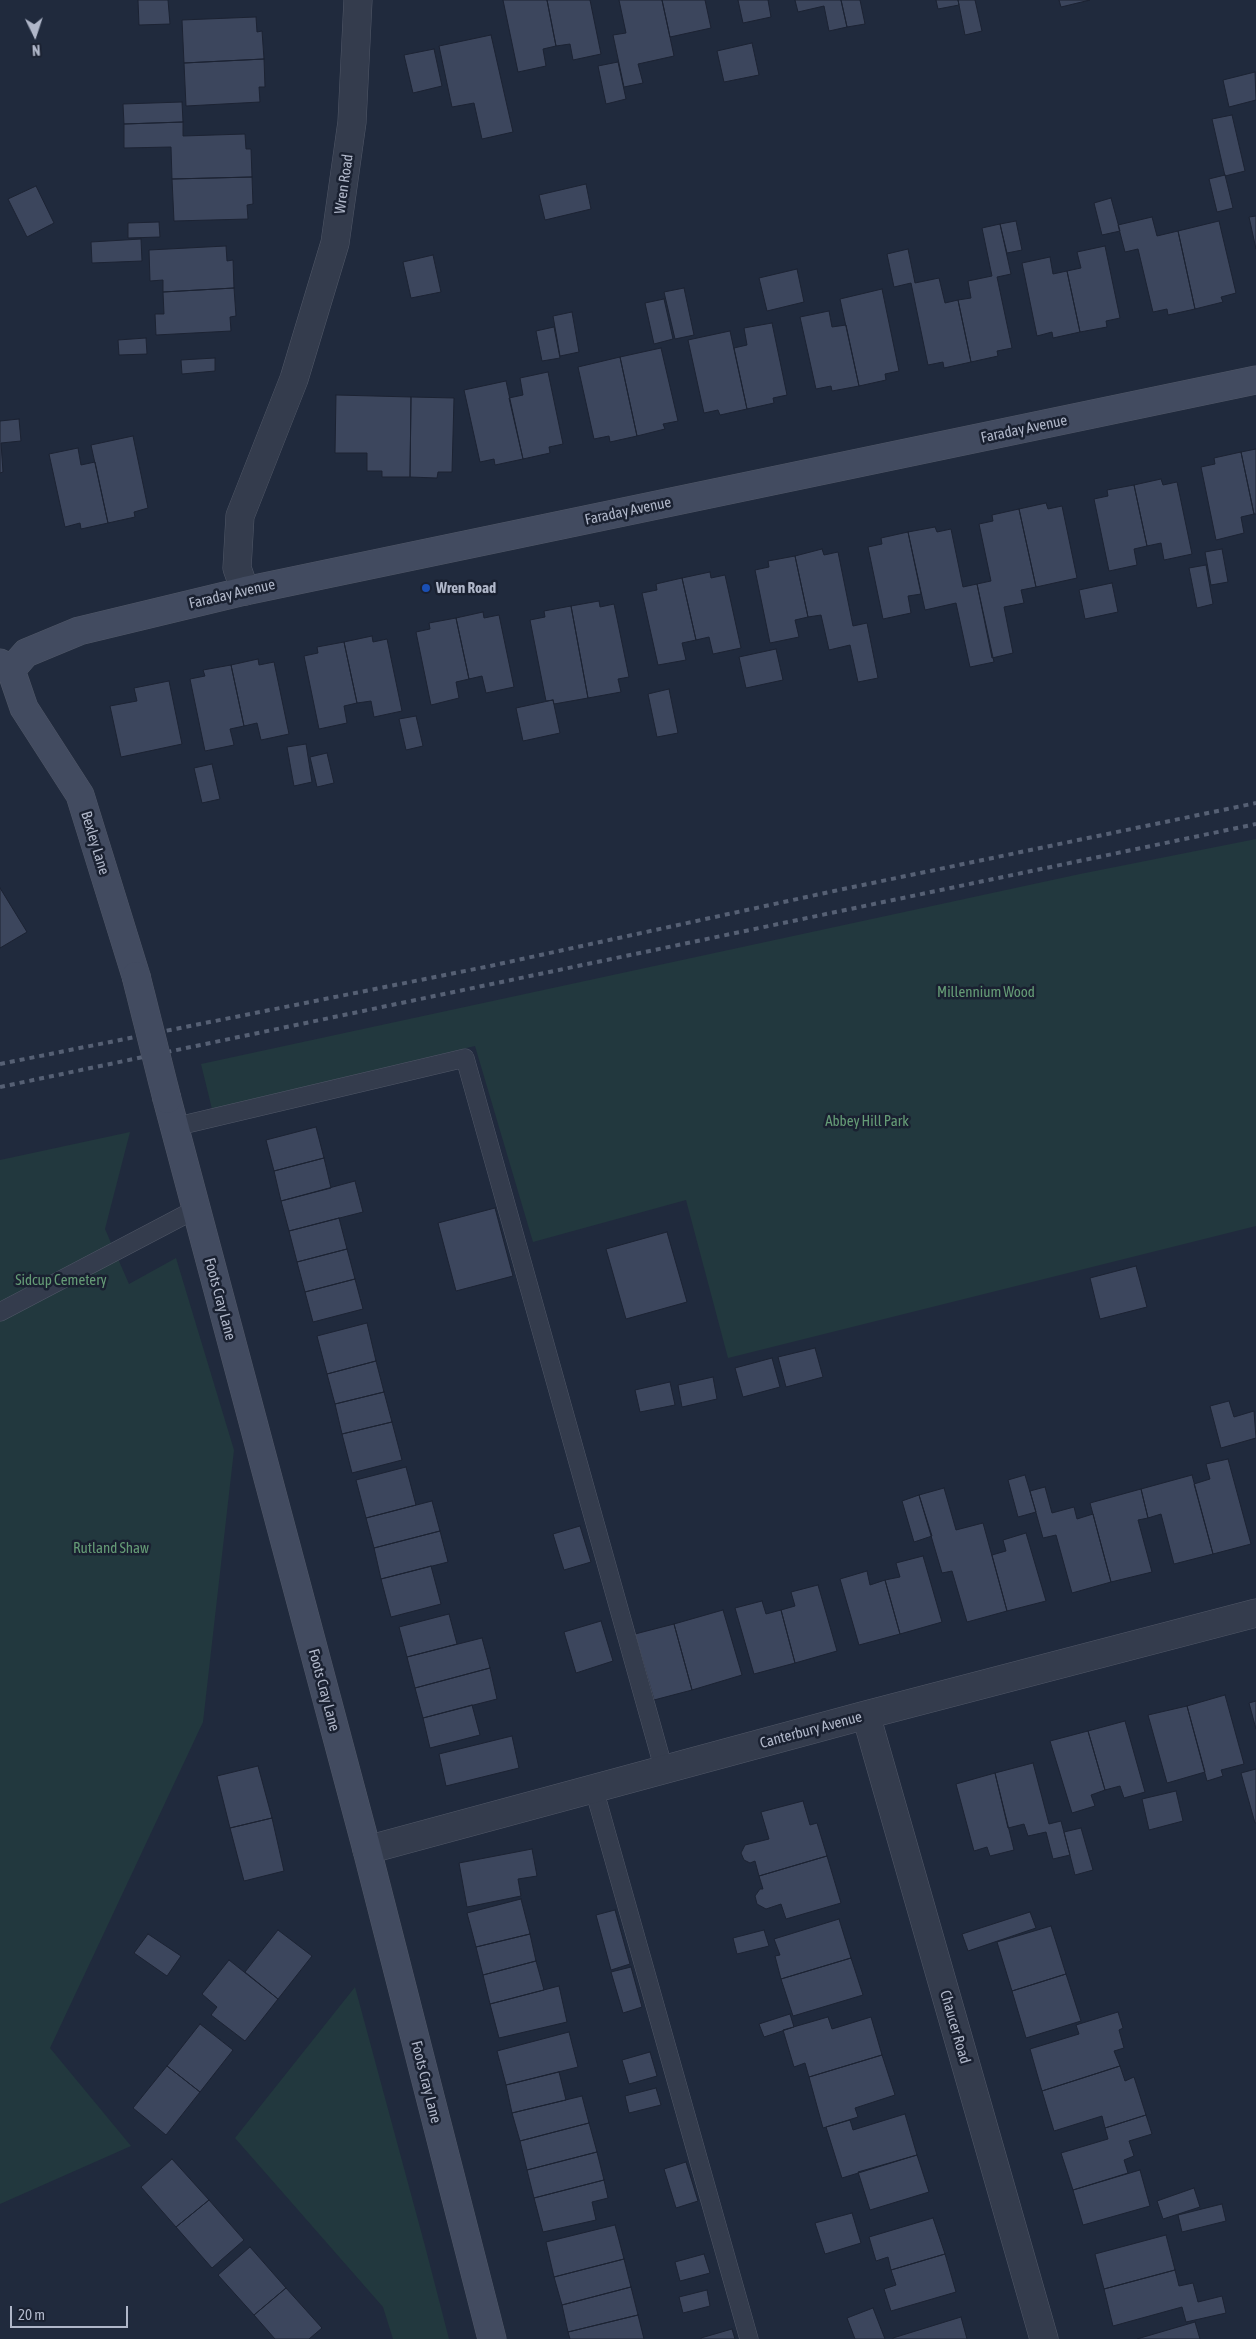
<!DOCTYPE html>
<style>
body{margin:0}
#map{position:relative;width:1256px;height:2339px;overflow:hidden;background:#202a3d;font-family:"Asap Condensed",sans-serif}
canvas{display:block}
.north{position:absolute;left:10px;top:10px;width:50px;height:50px;-webkit-text-stroke:4px #1a2131;paint-order:stroke;rotate:176deg;font-size:14px;font-weight:700;line-height:20px;text-align:center;color:#b0b7c9}
.north::after{content:'';display:block;margin:auto;width:18px;height:22px;background:#b0b7c9;clip-path:polygon(50% 0,100% 100%,50% 72%,0 100%)}
.scale{position:absolute;left:10px;top:2306px;width:118px;height:22px;box-sizing:border-box;border:2px solid #b0b7c9;border-top:0;padding-left:6px;font-size:15px;line-height:18px;white-space:nowrap;color:#b0b7c9;-webkit-text-stroke:4px #1a2131;paint-order:stroke}
</style>
<div id="map">
<canvas width="1256" height="2339"></canvas>
<div class="north">N</div>
<div class="scale">20 m</div>
</div>
<script>
const ctx = document.querySelector('canvas').getContext('2d');
ctx.lineJoin = 'round';
function fill(path, color) { ctx.fillStyle = color; ctx.fill(path, 'evenodd'); }
const toPath = rows => new Path2D(rows.map(r => 'M' + r).join(''));
function trace(path, color, width, dash) { ctx.strokeStyle = color; ctx.lineWidth = width; ctx.lineCap = dash ? 'butt' : 'round'; ctx.setLineDash(dash || []); ctx.stroke(path); }
function drawText(font, color, halo, rows, align = 'center') {
  ctx.font = font + ' "Asap Condensed",sans-serif'; ctx.lineWidth = 5; ctx.setLineDash([]); ctx.textBaseline = 'middle'; ctx.strokeStyle = halo; ctx.fillStyle = color; for (const [text, x, y, turn = 0] of rows) {
    ctx.save(); ctx.translate(x, y); ctx.rotate((+turn || 0) * Math.PI / 180); ctx.textAlign = isNaN(turn) ? turn : align; if (halo) ctx.strokeText(text, 0, 0); ctx.fillText(text, 0, 0); ctx.restore();
  }
}
const green = toPath([
 [1256,839,1256,1226,728,1358,686,1200,533,1242,475,1046,212,1109,201,1064,1080,874],
 [130,1132,105,1229,129,1284,176,1258,234,1450,203,1722,50,2048,131,2146,0,2204,0,1160],
 [355,1987,425,2246,449,2339,393,2339,383,2307,235,2138]
]);
const building = toPath([
 [138,0,168,0,170,24,139,25,138,0],
 [503,0,547,0,556,46,543,49,546,66,518,72,503,0],
 [547,0,590,0,601,54,573,60,570,44,556,46,547,0],
 [619,0,662,0,674,56,638,64,643,83,624,87,613,35,626,33,619,0],
 [662,0,705,0,711,28,670,37,662,0],
 [738,0,769,0,768,0,771,17,743,23,738,0],
 [795,0,841,0,847,27,829,31,824,6,798,12,795,0],
 [841,0,860,0,865,24,847,27,841,0],
 [936,0,958,0,959,5,938,9,936,0],
 [958,0,975,0,982,31,965,35,958,0],
 [1059,0,1090,0,1061,7,1059,0],
 [256,17,257,32,262,31,264,59,184,63,182,20,256,17],
 [491,35,513,132,482,139,474,103,452,107,439,46,491,35],
 [752,43,759,75,724,82,717,51,752,43],
 [434,49,442,86,413,93,404,55,434,49],
 [264,59,265,87,259,87,260,102,186,106,184,63,264,59],
 [618,62,626,99,606,104,598,66,618,62],
 [1255,72,1256,100,1229,107,1223,80,1255,72],
 [182,102,183,122,124,124,123,104,182,102],
 [1232,115,1245,171,1225,176,1212,119,1232,115],
 [183,122,183,136,245,134,246,149,251,149,252,177,172,179,171,147,124,148,124,124,183,122],
 [1225,175,1233,208,1217,212,1209,179,1225,175],
 [252,177,253,204,247,205,248,219,174,221,172,179,252,177],
 [586,184,591,209,545,220,539,195,586,184],
 [36,186,54,223,27,237,8,199,36,186],
 [1111,198,1120,231,1102,235,1094,203,1111,198],
 [1256,216,1256,249,1249,217,1256,216],
 [1152,217,1157,236,1178,231,1195,309,1168,315,1167,309,1153,312,1138,249,1125,252,1118,225,1152,217],
 [1016,221,1022,250,1007,253,1000,224,1016,221],
 [1219,221,1236,293,1221,297,1223,302,1195,309,1178,231,1219,221],
 [159,222,160,237,128,238,128,223,159,222],
 [1000,224,1011,274,997,277,1012,348,997,351,998,356,971,362,958,300,971,298,968,281,992,276,982,228,1000,224],
 [141,239,142,261,92,263,91,242,141,239],
 [226,246,227,261,233,260,234,288,163,292,163,280,150,281,149,250,226,246],
 [1105,246,1120,318,1106,321,1107,327,1080,332,1067,271,1081,268,1077,252,1105,246],
 [908,249,915,283,939,278,945,303,958,300,971,362,944,368,943,362,928,365,911,283,894,287,887,254,908,249],
 [433,255,441,292,411,298,403,262,433,255],
 [1050,257,1053,274,1067,271,1080,332,1053,338,1052,332,1037,336,1022,263,1050,257],
 [797,269,804,302,767,311,759,278,797,269],
 [234,288,236,316,230,317,231,331,156,335,155,314,164,314,163,292,234,288],
 [684,288,694,335,675,339,664,292,684,288],
 [882,289,899,371,885,374,886,380,859,386,840,299,882,289],
 [664,299,673,339,654,344,645,303,664,299],
 [829,311,832,327,846,325,859,386,832,391,831,386,816,389,800,317,829,311],
 [572,312,579,352,560,356,553,316,572,312],
 [772,323,787,395,773,398,774,403,747,409,734,348,747,345,744,328,772,323],
 [554,327,560,358,542,361,536,331,554,327],
 [730,331,747,409,720,415,718,410,704,413,688,340,730,331],
 [146,338,147,354,119,355,118,340,146,338],
 [661,348,678,421,663,424,665,429,637,436,620,357,661,348],
 [620,357,637,436,610,442,609,436,594,439,578,367,620,357],
 [215,358,215,371,182,374,181,360,215,358],
 [548,372,563,444,549,447,550,453,523,459,509,398,523,395,520,378,548,372],
 [506,381,523,459,495,465,494,459,480,462,464,390,506,381],
 [336,395,411,397,410,477,382,477,382,471,367,471,367,453,335,453,336,395],
 [411,397,454,398,452,472,438,472,437,478,410,477,411,397],
 [19,419,21,441,1,443,3,472,0,473,0,421,19,419],
 [133,436,148,508,134,512,135,517,108,523,91,445,133,436],
 [78,448,81,465,95,462,108,523,81,529,80,523,65,527,49,454,78,448],
 [1256,449,1256,514,1254,514,1241,452,1256,449],
 [1241,452,1254,514,1241,517,1244,533,1216,540,1201,467,1215,464,1214,458,1241,452],
 [1161,479,1163,485,1177,482,1192,554,1164,560,1161,543,1147,546,1134,485,1161,479],
 [1134,485,1147,546,1134,549,1137,565,1109,571,1094,499,1108,496,1107,490,1134,485],
 [1046,503,1048,509,1062,506,1077,578,1036,587,1019,509,1046,503],
 [1019,509,1036,587,1021,590,1024,603,1004,607,1013,653,992,658,977,584,991,581,979,524,993,521,992,515,1019,509],
 [935,527,937,532,951,529,963,587,977,584,994,662,970,667,956,603,925,610,908,532,935,527],
 [908,532,921,594,908,596,911,613,883,619,868,547,882,544,881,538,908,532],
 [822,549,824,555,838,552,853,626,867,623,878,678,858,682,850,645,829,650,821,615,808,617,795,556,822,549],
 [1222,549,1228,582,1211,585,1205,552,1222,549],
 [795,556,808,617,795,620,799,637,770,643,755,570,769,567,768,561,795,556],
 [1206,565,1213,604,1197,608,1189,568,1206,565],
 [710,572,711,578,725,575,741,648,713,654,709,637,696,640,682,578,710,572],
 [682,578,696,640,682,643,686,660,658,665,642,593,657,590,656,584,682,578],
 [1112,583,1118,612,1085,619,1079,590,1112,583],
 [599,601,600,607,614,604,629,677,618,679,621,692,588,698,571,606,599,601],
 [571,606,588,698,554,704,553,700,546,701,530,620,545,617,544,611,571,606],
 [483,612,484,618,499,615,514,687,486,693,482,676,469,679,456,618,483,612],
 [456,618,469,679,456,682,459,698,431,705,416,632,430,629,429,623,456,618],
 [372,636,373,642,387,639,402,711,374,717,371,701,357,703,344,642,372,636],
 [344,642,357,703,344,706,347,723,319,729,304,656,318,653,317,647,344,642],
 [776,649,783,680,746,688,739,657,776,649],
 [258,659,259,665,274,662,289,734,261,740,257,723,244,726,231,665,258,659],
 [231,665,244,726,230,729,234,745,205,751,190,679,205,676,203,670,231,665],
 [169,681,182,744,121,757,110,706,137,701,134,688,169,681],
 [669,689,678,733,657,737,648,694,669,689],
 [553,700,560,733,523,741,516,708,553,700],
 [416,716,423,746,406,750,399,719,416,716],
 [306,744,312,782,294,786,287,747,306,744],
 [327,753,334,783,317,787,310,757,327,753],
 [212,764,220,799,202,803,194,768,212,764],
 [0,888,27,932,0,948,0,888],
 [316,1127,324,1158,274,1171,266,1140,316,1127],
 [324,1158,331,1188,281,1201,274,1171,324,1158],
 [355,1181,363,1212,289,1231,281,1201,355,1181],
 [495,1208,513,1276,456,1291,438,1223,495,1208],
 [339,1218,347,1249,297,1262,289,1231,339,1218],
 [667,1232,687,1302,626,1319,606,1249,667,1232],
 [347,1249,355,1279,305,1292,297,1262,347,1249],
 [1136,1266,1147,1307,1100,1319,1090,1278,1136,1266],
 [355,1279,363,1309,313,1322,305,1292,355,1279],
 [367,1323,376,1361,327,1374,317,1336,367,1323],
 [815,1348,823,1377,786,1387,778,1357,815,1348],
 [772,1358,780,1387,743,1397,735,1368,772,1358],
 [376,1361,384,1392,335,1404,327,1374,376,1361],
 [713,1377,717,1399,682,1407,678,1385,713,1377],
 [670,1382,675,1405,640,1412,635,1390,670,1382],
 [384,1392,392,1422,342,1434,335,1404,384,1392],
 [1229,1401,1234,1417,1254,1411,1256,1438,1221,1448,1210,1406,1229,1401],
 [392,1422,402,1460,352,1473,342,1434,392,1422],
 [1228,1459,1251,1544,1213,1554,1194,1484,1210,1479,1206,1464,1228,1459],
 [406,1467,416,1505,366,1518,356,1480,406,1467],
 [1025,1475,1036,1512,1018,1517,1008,1480,1025,1475],
 [1192,1475,1213,1554,1174,1564,1161,1514,1148,1518,1141,1489,1192,1475],
 [1045,1487,1052,1513,1074,1507,1077,1519,1093,1514,1111,1582,1072,1593,1056,1535,1043,1538,1030,1491,1045,1487],
 [944,1488,956,1530,983,1523,1007,1611,967,1622,952,1571,942,1573,919,1495,944,1488],
 [1141,1489,1148,1518,1138,1520,1152,1572,1111,1582,1090,1503,1141,1489],
 [919,1495,932,1536,914,1542,902,1501,919,1495],
 [432,1501,440,1531,374,1548,366,1518,432,1501],
 [580,1526,591,1562,564,1570,553,1534,580,1526],
 [440,1531,448,1562,381,1579,374,1548,440,1531],
 [1026,1533,1046,1601,1007,1611,992,1555,1006,1551,1003,1540,1026,1533],
 [923,1556,942,1622,900,1634,885,1580,900,1577,896,1563,923,1556],
 [431,1566,441,1604,391,1617,381,1579,431,1566],
 [867,1571,870,1585,885,1580,900,1634,859,1645,840,1579,867,1571],
 [818,1585,837,1651,795,1663,781,1610,795,1606,791,1592,818,1585],
 [762,1601,766,1614,781,1610,795,1663,754,1674,735,1608,762,1601],
 [723,1610,742,1675,692,1690,674,1624,723,1610],
 [449,1614,457,1644,407,1657,399,1627,449,1614],
 [601,1621,613,1661,576,1673,564,1632,601,1621],
 [674,1624,692,1690,654,1700,635,1634,674,1624],
 [482,1638,490,1668,415,1688,407,1657,482,1638],
 [490,1668,497,1699,423,1718,415,1688,490,1668],
 [1225,1695,1244,1764,1221,1770,1223,1776,1207,1781,1187,1706,1225,1695],
 [1256,1701,1256,1729,1249,1703,1256,1701],
 [472,1705,480,1735,430,1748,423,1718,472,1705],
 [1187,1706,1205,1772,1167,1783,1148,1715,1187,1706],
 [1125,1721,1145,1792,1124,1798,1120,1786,1105,1790,1088,1731,1125,1721],
 [1088,1731,1105,1790,1091,1795,1095,1806,1072,1813,1050,1741,1088,1731],
 [512,1736,519,1768,446,1786,439,1754,512,1736],
 [1033,1763,1049,1824,1061,1821,1070,1855,1053,1859,1046,1832,1028,1836,1024,1824,1008,1828,995,1773,1033,1763],
 [258,1766,272,1818,230,1828,217,1776,258,1766],
 [1256,1769,1256,1823,1255,1823,1241,1773,1256,1769],
 [995,1773,1014,1850,990,1856,987,1847,974,1851,956,1784,995,1773],
 [1176,1791,1183,1821,1149,1830,1142,1799,1176,1791],
 [803,1801,810,1825,817,1823,827,1856,759,1876,755,1861,750,1863,744,1860,741,1853,745,1845,769,1839,761,1812,803,1801],
 [272,1818,284,1871,244,1881,230,1828,272,1818],
 [1081,1828,1093,1870,1075,1875,1064,1832,1081,1828],
 [532,1849,537,1876,518,1879,521,1896,467,1907,459,1863,532,1849],
 [827,1856,841,1903,786,1919,781,1904,766,1909,757,1904,755,1896,760,1889,763,1889,759,1876,827,1856],
 [521,1899,530,1934,476,1947,467,1913,521,1899],
 [615,1910,630,1964,611,1970,596,1915,615,1910],
 [1030,1912,1036,1928,968,1951,962,1934,1030,1912],
 [839,1919,851,1958,781,1979,775,1956,780,1955,774,1939,839,1919],
 [1051,1926,1066,1974,1012,1991,997,1942,1051,1926],
 [278,1930,312,1956,278,1999,245,1972,278,1930],
 [764,1930,769,1946,737,1954,733,1938,764,1930],
 [148,1934,181,1956,167,1976,134,1953,148,1934],
 [530,1934,536,1961,483,1975,476,1947,530,1934],
 [851,1958,863,1995,793,2016,781,1979,851,1958],
 [229,1960,278,1999,245,2041,211,2015,217,2007,202,1994,229,1960],
 [536,1961,544,1990,490,2004,483,1975,536,1961],
 [631,1967,642,2007,623,2013,611,1972,631,1967],
 [1066,1974,1081,2021,1026,2038,1012,1991,1066,1974],
 [559,1986,567,2022,499,2038,490,2004,559,1986],
 [1118,2012,1123,2028,1119,2030,1124,2048,1114,2051,1120,2066,1042,2091,1030,2049,1079,2034,1076,2025,1118,2012],
 [790,2014,794,2027,764,2037,759,2024,790,2014],
 [828,2017,832,2029,871,2017,882,2055,809,2077,805,2063,794,2067,783,2030,828,2017],
 [200,2024,233,2050,200,2092,167,2066,200,2024],
 [569,2032,578,2067,506,2085,497,2051,569,2032],
 [650,2052,657,2076,629,2084,622,2060,650,2052],
 [882,2055,895,2095,855,2108,858,2117,823,2128,809,2077,882,2055],
 [167,2066,200,2092,166,2135,133,2108,167,2066],
 [1120,2066,1125,2081,1134,2077,1146,2115,1105,2128,1102,2116,1054,2131,1042,2091,1120,2066],
 [559,2072,566,2100,512,2113,506,2085,559,2072],
 [656,2088,661,2105,629,2113,625,2096,656,2088],
 [582,2096,589,2123,520,2141,512,2113,582,2096],
 [905,2114,917,2155,842,2178,826,2127,850,2120,853,2130,905,2114],
 [1146,2115,1152,2134,1129,2141,1134,2156,1124,2160,1128,2173,1073,2190,1061,2153,1108,2139,1105,2128,1146,2115],
 [589,2123,597,2152,527,2170,520,2141,589,2123],
 [597,2152,604,2180,534,2198,527,2170,597,2152],
 [917,2155,929,2192,870,2210,858,2172,917,2155],
 [172,2159,209,2200,176,2227,141,2187,172,2159],
 [686,2162,698,2201,676,2208,664,2169,686,2162],
 [1140,2170,1150,2206,1083,2225,1073,2190,1140,2170],
 [604,2180,608,2198,592,2202,596,2220,543,2232,534,2198,604,2180],
 [1194,2188,1200,2207,1163,2219,1157,2201,1194,2188],
 [209,2200,244,2240,212,2268,176,2227,209,2200],
 [1222,2204,1226,2221,1182,2232,1178,2215,1222,2204],
 [852,2213,861,2243,825,2254,815,2223,852,2213],
 [933,2218,945,2254,891,2270,888,2257,876,2261,869,2237,933,2218],
 [615,2225,624,2259,554,2277,546,2242,615,2225],
 [1166,2235,1175,2270,1104,2289,1095,2254,1166,2235],
 [250,2247,286,2288,254,2315,218,2275,250,2247],
 [704,2254,710,2273,680,2281,675,2262,704,2254],
 [945,2254,956,2292,891,2311,884,2289,896,2285,891,2270,945,2254],
 [624,2259,631,2287,562,2305,554,2277,624,2259],
 [1175,2270,1179,2286,1193,2283,1198,2302,1222,2296,1226,2313,1186,2322,1182,2307,1113,2326,1104,2289,1175,2270],
 [631,2287,638,2315,568,2332,562,2305,631,2287],
 [286,2288,322,2328,309,2339,275,2339,254,2315,286,2288],
 [707,2290,710,2306,683,2313,679,2297,707,2290],
 [873,2308,885,2339,855,2339,847,2318,873,2308],
 [638,2315,644,2339,570,2339,568,2332,638,2315],
 [961,2317,967,2339,893,2339,893,2338,961,2317],
 [1195,2322,1200,2339,1137,2339,1195,2322],
 [732,2329,735,2339,701,2339,701,2338,732,2329]
]);
const lane = toPath([
 [174,1127,465,1058,664,1770],
 [0,1312,196,1209],
 [594,1789,749,2339]
]);
const street = toPath([
 [245,591,237,568,240,516,294,379,335,243,352,122,358,0],
 [866,1715,1044,2339],
 [367,1850,862,1716,1256,1613]
]);
const secondary = toPath([
 [0,663,11,670,24,708,80,795,136,976],
 [11,670,26,653,79,631,245,591,1256,380],
 [167,1099,367,1850,492,2339]
]);
const rail = toPath([
 [0,1064,490,966,834,891,1256,803],
 [0,1087,1256,824]
]);
const secondaryBridge = toPath([
 [136,976,167,1099]
]);
const markers = [
 [426,588,5,"#1a4fb4"]
];
const streetNames = [
 ["Wren Road",344,184,-82],
 ["Faraday Avenue",1024,429,-12],
 ["Faraday Avenue",628,511,-12],
 ["Faraday Avenue",232,594,-13],
 ["Bexley Lane",95,843,73],
 ["Foots Cray Lane",220,1299,75],
 ["Foots Cray Lane",324,1690,75],
 ["Canterbury Avenue",811,1730,-15],
 ["Chaucer Road",955,2027,74],
 ["Foots Cray Lane",426,2082,76]
];
const poiNames = [
 ["Wren Road",436,588]
];
const parkNames = [
 ["Millennium Wood",986,992],
 ["Abbey Hill Park",867,1121],
 ["Sidcup Cemetery",61,1280],
 ["Rutland Shaw",111,1548]
];
fill(green, '#22383e');
fill(building, '#3c465d');
trace(building, '#1c2333', 1);
trace(lane, '#505767', 19);
trace(street, '#505767', 29);
trace(secondary, '#505767', 29);
trace(lane, '#343c4d', 18);
trace(street, '#343c4d', 28);
trace(secondary, '#424b60', 28);
trace(rail, '#566074', 4, [5, 5]);
trace(secondaryBridge, '#505767', 29, []);
trace(secondaryBridge, '#424b60', 28);
for (const [x, y, r, color] of markers) { const dot = new Path2D(); dot.arc(x, y, r, 0, 2 * Math.PI); ctx.fillStyle = color; ctx.fill(dot); trace(dot, '#1a2131', 2); }
drawText('15px', '#b0b7c9', '#1a2131', streetNames);
drawText('bold 15px', '#b0b7c9', '#1a2131', poiNames, 'left');
drawText('15px', '#659b76', '#1a2131', parkNames);
</script>
